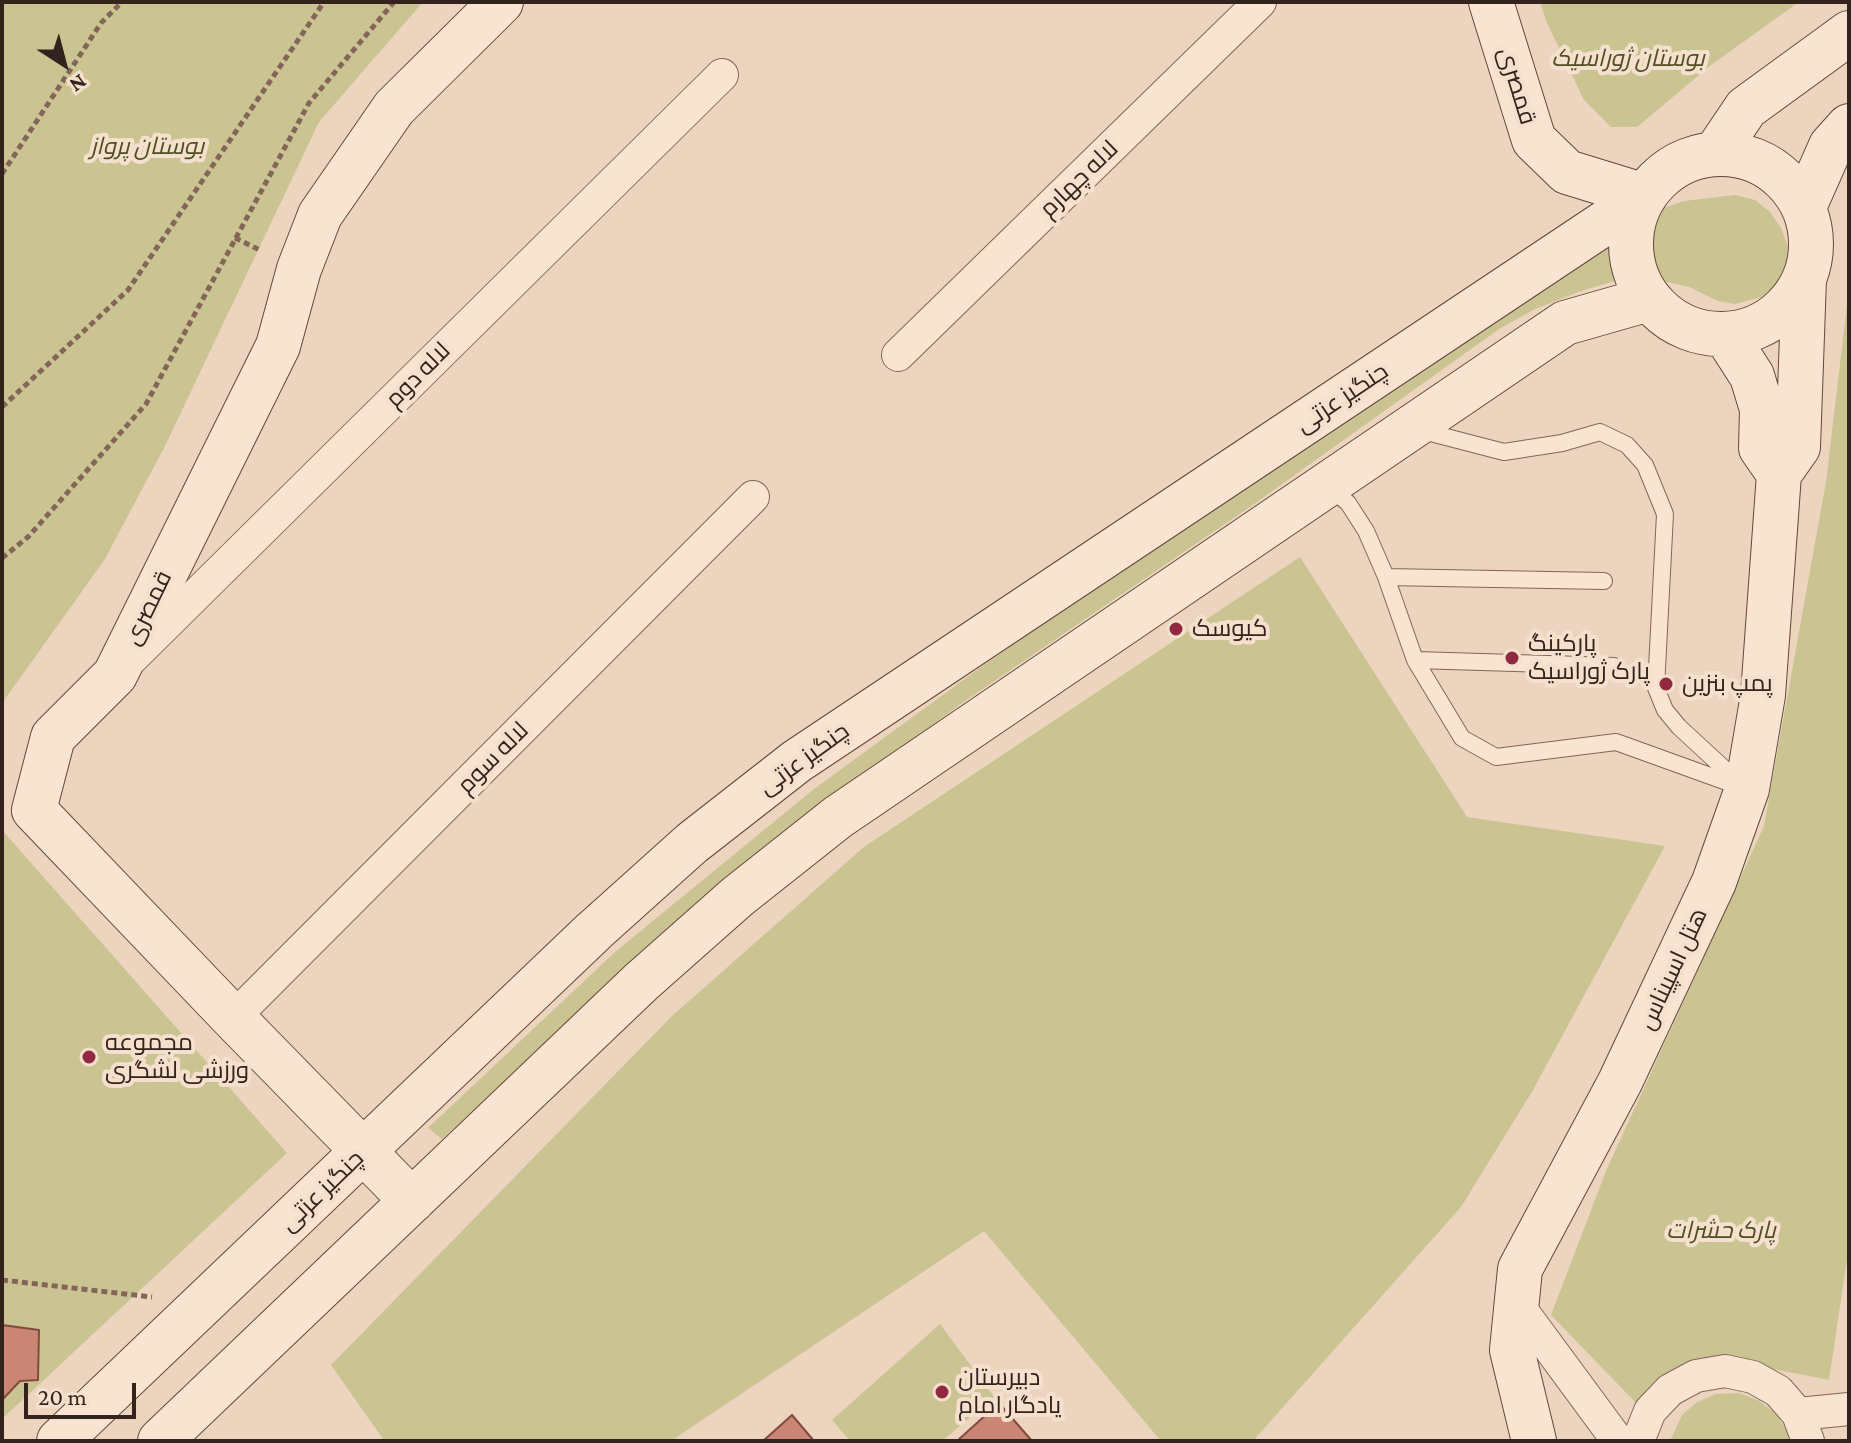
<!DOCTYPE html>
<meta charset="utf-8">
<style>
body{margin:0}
#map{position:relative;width:1851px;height:1443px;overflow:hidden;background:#ecd4be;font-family:"Crimson Pro",serif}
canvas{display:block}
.frame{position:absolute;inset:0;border:4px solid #34221c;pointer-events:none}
.north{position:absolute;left:24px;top:24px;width:80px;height:80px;-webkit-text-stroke:6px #f4e0cd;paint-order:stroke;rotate:144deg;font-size:22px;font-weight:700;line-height:32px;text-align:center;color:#34221c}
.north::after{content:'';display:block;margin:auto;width:28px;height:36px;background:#34221c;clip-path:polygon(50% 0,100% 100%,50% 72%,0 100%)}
.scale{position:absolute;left:24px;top:1383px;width:112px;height:36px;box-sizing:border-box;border:4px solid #34221c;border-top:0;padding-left:10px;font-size:24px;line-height:28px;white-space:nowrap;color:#34221c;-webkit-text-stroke:6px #f4e0cd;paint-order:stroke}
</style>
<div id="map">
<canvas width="1851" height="1443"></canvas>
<div class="frame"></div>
<div class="north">N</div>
<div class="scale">20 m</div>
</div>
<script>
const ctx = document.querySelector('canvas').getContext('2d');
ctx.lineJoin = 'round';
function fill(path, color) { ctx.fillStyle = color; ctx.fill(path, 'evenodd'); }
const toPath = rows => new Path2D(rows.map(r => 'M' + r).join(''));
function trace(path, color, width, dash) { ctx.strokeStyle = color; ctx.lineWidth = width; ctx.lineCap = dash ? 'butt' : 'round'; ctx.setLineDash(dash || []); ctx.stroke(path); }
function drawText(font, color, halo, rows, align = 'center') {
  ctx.font = font + ' "Crimson Pro",Cairo,serif'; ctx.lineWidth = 8; ctx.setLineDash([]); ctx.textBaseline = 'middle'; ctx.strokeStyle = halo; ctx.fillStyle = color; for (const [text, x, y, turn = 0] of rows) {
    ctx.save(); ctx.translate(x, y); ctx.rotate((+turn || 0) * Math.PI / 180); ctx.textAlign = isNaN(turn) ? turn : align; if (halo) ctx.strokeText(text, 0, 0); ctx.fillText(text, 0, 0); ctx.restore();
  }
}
const green = toPath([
 [2,2,423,2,319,122,165,446,105,559,5,699,2,710],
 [1540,2,1799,2,1711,65,1637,127,1611,127,1584,100,1547,23],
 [1735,195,1755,200,1770,212,1781,228,1788,247,1785,267,1777,284,1765,296,1735,304,1718,301,1689,287,1658,280,1635,278,1611,282,1578,292,1533,310,1499,329,1250,507,965,701,830,800,584,1008,442,1139,428,1128,615,952,814,789,977,670,1213,504,1649,213,1684,201],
 [1849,288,1849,1246,1829,1380,1737,1362,1638,1405,1551,1315,1606,1171,1764,826,1826,482],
 [1300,557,1467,817,1665,846,1533,1090,1461,1207,1253,1441,1161,1441,984,1231,671,1441,382,1441,383,1439,331,1365,673,1015,864,847],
 [2,830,287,1153,2,1419],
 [940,1324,994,1397,942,1441,850,1441,832,1420],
 [1739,1393,1758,1400,1775,1413,1787,1431,1789,1441,1670,1441,1682,1415,1697,1402,1716,1394]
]);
const building = toPath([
 [2,1325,39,1330,38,1380,20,1381,2,1400,2,1325],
 [999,1403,1032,1441,957,1441,999,1403],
 [792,1415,814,1441,763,1441,792,1415]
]);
const path = toPath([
 [2,174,101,23,122,2],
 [235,238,262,251],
 [2,407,128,290,324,2],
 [2,558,28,537,146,404,309,103,394,2],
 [2,1280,152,1297]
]);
const lane = toPath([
 [1419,430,1504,452,1562,443,1600,432,1627,445,1645,465,1665,514,1656,688,1665,710,1679,727,1742,785],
 [1329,487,1348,503,1366,531,1386,577,1415,660,1462,738,1496,757,1616,742,1738,786],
 [1386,577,1604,581],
 [1415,660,1614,666]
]);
const street = toPath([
 [898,355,1260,2],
 [132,658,722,75],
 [233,1018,753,497],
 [1517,1304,1618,1441],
 [1798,1414,1849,1409],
 [1638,1441,1650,1411,1670,1390,1696,1376,1725,1371,1753,1377,1778,1391,1798,1414,1808,1441]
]);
const secondary = toPath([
 [1491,2,1534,140,1567,172,1645,196],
 [1715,154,1746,108,1849,33],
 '1631 244a90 90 0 1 1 180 0a90 90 0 1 1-180 0Z',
 [1804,207,1831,146,1849,126],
 [1725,334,1752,376,1762,409,1761,448,1779,474],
 [1779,474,1798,447,1804,279],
 [412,1201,233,1018,34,810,53,737,115,675,278,346,299,269,320,215,394,108,501,2],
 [59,1441,594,931,692,843,797,761,1645,196],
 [160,1441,641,982,737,897,838,817,1565,323,1649,299],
 [1534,1441,1512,1350,1520,1269,1620,1082,1714,882,1747,789,1763,695,1779,474]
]);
const markers = [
 [1176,629,8,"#922940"],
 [1512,658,8,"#922940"],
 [1666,684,8,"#922940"],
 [89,1057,8,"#922940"],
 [942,1392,8,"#922940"]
];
const parkNames = [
 ["بوستان ژوراسیک",1628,59],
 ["بوستان پرواز",147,147],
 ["پارک حشرات",1721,1231]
];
const streetNames = [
 ["قمصری",1517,86,73],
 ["لاله چهارم",1079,179,-44],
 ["لاله دوم",418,375,-45],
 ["چنگیز عزتی",1342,398,-34],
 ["قمصری",148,608,-64],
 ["لاله سوم",493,758,-45],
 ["چنگیز عزتی",804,759,-36],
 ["هتل اسپیناس",1673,969,-65],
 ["چنگیز عزتی",322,1191,-44]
];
const poiNames = [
 ["کیوسک",1192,629],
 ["پارکینگ",1528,644],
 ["پارک ژوراسیک",1528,672],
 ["پمپ بنزین",1682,684],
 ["مجموعه",105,1043],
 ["ورزشی لشگری",105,1071],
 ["دبیرستان",958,1378],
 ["یادگار امام",958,1406]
];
fill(green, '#cac493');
fill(building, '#ca8574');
trace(building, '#834a3e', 2);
trace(lane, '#846557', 18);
trace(street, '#846557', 34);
trace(secondary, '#66473b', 46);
trace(path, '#846557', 5, [6, 4]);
trace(lane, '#f8e4d1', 16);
trace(street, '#f8e4d1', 32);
trace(secondary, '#f8e4d1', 44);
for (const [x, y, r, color] of markers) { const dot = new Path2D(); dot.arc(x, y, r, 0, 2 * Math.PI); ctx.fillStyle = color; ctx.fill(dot); trace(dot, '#f4e0cd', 3); }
drawText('italic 24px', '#4e5023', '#f4e0cd', parkNames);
drawText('24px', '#34221c', '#f4e0cd', streetNames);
drawText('24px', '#34221c', '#f4e0cd', poiNames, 'left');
</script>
